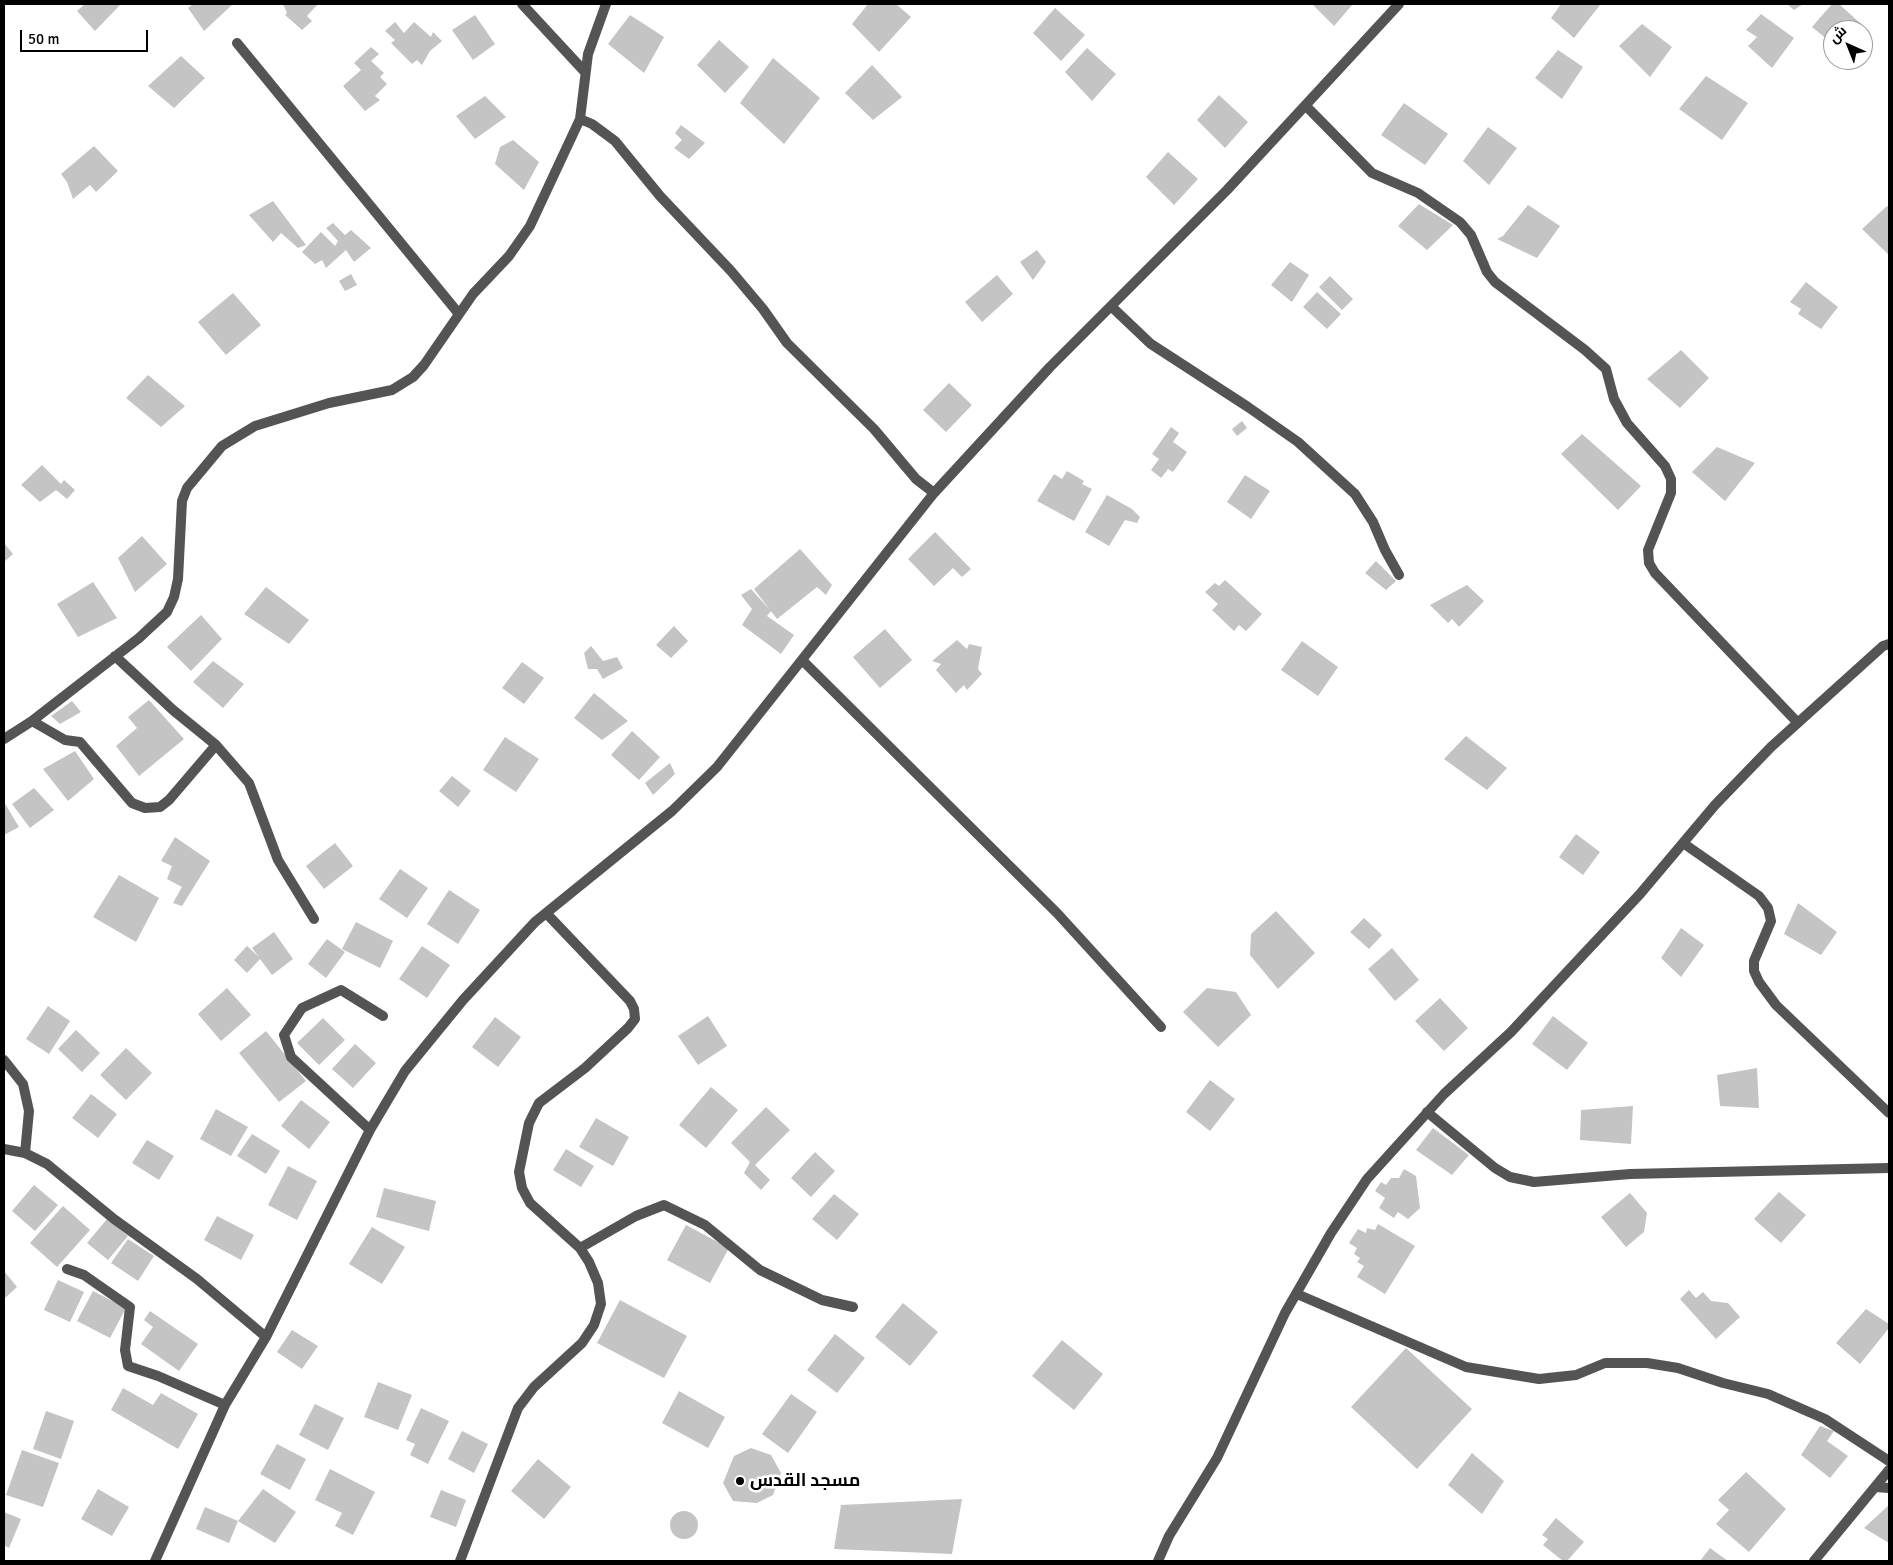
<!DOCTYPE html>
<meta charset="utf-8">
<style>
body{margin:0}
#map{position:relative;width:1893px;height:1565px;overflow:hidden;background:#fff;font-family:Signika,Cairo,sans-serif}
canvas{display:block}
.frame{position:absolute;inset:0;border:5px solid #000;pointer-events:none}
.north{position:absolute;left:1823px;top:20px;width:50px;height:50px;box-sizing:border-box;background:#fff;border:1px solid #999;border-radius:50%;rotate:316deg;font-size:14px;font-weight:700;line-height:20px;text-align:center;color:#000}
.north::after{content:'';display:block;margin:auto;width:18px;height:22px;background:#000;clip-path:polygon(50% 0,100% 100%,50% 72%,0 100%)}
.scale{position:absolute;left:20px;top:30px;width:128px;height:22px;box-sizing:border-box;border:2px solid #000;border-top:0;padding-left:6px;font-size:15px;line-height:18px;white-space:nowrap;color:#000;-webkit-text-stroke:4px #fff;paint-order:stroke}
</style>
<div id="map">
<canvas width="1893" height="1565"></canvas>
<div class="frame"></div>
<div class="north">ش</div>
<div class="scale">50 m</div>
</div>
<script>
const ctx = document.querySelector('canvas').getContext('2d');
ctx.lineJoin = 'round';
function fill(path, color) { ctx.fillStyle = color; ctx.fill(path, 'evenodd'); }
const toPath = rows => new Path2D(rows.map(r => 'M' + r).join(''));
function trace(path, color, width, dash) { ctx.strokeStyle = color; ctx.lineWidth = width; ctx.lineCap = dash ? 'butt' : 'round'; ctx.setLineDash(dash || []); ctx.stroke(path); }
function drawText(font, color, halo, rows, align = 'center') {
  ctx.font = font + ' Signika,Cairo,sans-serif'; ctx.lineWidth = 5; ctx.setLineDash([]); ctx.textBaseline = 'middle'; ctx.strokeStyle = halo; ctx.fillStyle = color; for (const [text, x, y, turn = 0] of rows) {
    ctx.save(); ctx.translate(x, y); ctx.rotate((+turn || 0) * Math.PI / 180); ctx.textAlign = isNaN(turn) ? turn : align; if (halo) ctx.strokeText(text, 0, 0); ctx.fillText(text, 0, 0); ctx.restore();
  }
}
const building = toPath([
 [85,4,121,4,95,31,77,11],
 [193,4,233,4,204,31,188,8],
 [283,4,318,4,307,16,312,21,302,30,285,15,287,13],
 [868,4,896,4,911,17,879,52,852,24],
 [1312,4,1353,4,1334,26],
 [1561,4,1598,4,1600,5,1574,38,1551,18],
 [1787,4,1803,4,1794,10],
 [1832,4,1839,4,1870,32,1863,38,1863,30,1833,30,1833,44,1812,27],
 [1055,8,1085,35,1061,61,1033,33],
 [1761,14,1794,38,1772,68,1748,46,1757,37,1746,30],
 [475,15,495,44,473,60,452,30],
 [630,15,664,37,644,73,608,44],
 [395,22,404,33,414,22,431,37,433,32,442,41,430,51,422,65,417,60,412,64,391,43,395,40,385,31],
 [1642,24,1672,47,1650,77,1619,46],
 [719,40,749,67,725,93,697,65],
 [371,47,379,54,371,61,384,73,380,77,387,84,375,96,380,100,365,111,343,86,361,70,354,63],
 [1087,48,1116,74,1092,101,1065,72],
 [1558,50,1583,67,1562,99,1535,78],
 [181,56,205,78,174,108,148,86],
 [773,58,820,98,784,144,740,103],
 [872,65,902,97,873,120,845,93],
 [1706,76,1748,103,1722,140,1679,109],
 [1219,95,1248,122,1225,148,1197,120],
 [485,96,506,117,475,139,456,116],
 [1404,103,1448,134,1425,165,1381,135],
 [681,125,705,143,689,159,674,148,682,140,675,133],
 [1488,127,1517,148,1489,185,1463,161],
 [513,140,539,162,524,190,495,164,500,147],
 [94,146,118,171,96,192,90,185,73,199,67,182,61,174],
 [1168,152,1198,179,1174,205,1146,177],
 [273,201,306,245,298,248,281,233,273,242,249,215],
 [1419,204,1453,225,1427,250,1398,226],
 [1528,205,1560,226,1537,258,1497,239,1503,236],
 [1887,206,1889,208,1889,255,1862,229],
 [333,223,345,235,351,230,371,248,354,262,346,250,326,268,322,260,315,264,302,252,321,232,335,246,338,241,326,228],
 [1037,250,1046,262,1033,280,1020,262],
 [1290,262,1309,275,1292,302,1271,285],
 [351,274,357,285,345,291,339,281],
 [997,275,1013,294,982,322,965,302],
 [1330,276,1353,299,1342,310,1319,287],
 [1806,282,1838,307,1821,329,1798,314,1801,309,1790,302],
 [1317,292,1341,314,1327,329,1303,307],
 [233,293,261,325,226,355,198,322],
 [1681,350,1709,378,1680,408,1647,379],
 [148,375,185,406,161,427,126,398],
 [949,383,972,405,946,432,923,410],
 [1242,421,1247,428,1237,436,1232,429],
 [1171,427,1179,433,1173,442,1187,452,1173,472,1168,469,1161,478,1151,470,1159,459,1152,454],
 [1582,434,1641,486,1618,510,1561,454],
 [1717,447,1755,463,1725,501,1692,472],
 [42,465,61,484,64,480,75,490,67,499,56,490,40,502,21,485],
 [1067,471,1084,481,1082,484,1092,489,1074,521,1037,501,1054,474,1062,479],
 [1245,475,1270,491,1251,519,1227,502],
 [1107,495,1132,509,1140,517,1137,523,1125,520,1109,546,1085,532],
 [935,532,971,569,962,577,953,568,934,586,908,559],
 [142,536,167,564,135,592,118,558],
 [4,543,13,554,4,562],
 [800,549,832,585,826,595,817,587,777,619,754,589],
 [1376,561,1396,581,1386,590,1365,573],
 [1225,580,1262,614,1246,631,1239,625,1234,631,1212,610,1218,604,1205,592,1215,583,1219,586],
 [93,582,117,618,78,637,57,604],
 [1467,585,1484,601,1459,627,1452,619,1448,623,1430,605],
 [266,587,309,620,289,644,244,614],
 [751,589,771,611,767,616,794,635,781,654,742,625,752,609,741,595],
 [201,615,222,639,191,671,167,647],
 [674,626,688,641,671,658,656,645],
 [885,629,912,660,880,688,853,657],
 [957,640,967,649,969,644,982,647,978,669,982,674,967,690,964,685,956,693,936,670,941,664,932,661],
 [1302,641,1338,667,1318,696,1281,670],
 [591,646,603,661,617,657,623,668,603,679,597,669,588,669,584,653],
 [213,661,244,684,223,708,193,682],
 [522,662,544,678,524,704,502,688],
 [594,693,628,721,602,740,574,718],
 [149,700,184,739,139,776,116,746,137,728,128,717],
 [72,701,81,712,60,724,51,716],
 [632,731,660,757,639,780,611,755],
 [1466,736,1507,768,1487,790,1444,759],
 [505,737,539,759,516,792,483,770],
 [75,751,94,779,68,801,43,769],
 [670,763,675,774,653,795,645,783],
 [452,776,471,791,458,807,439,791],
 [34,788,54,810,30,828,12,804],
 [4,802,19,827,4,835],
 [1576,834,1600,852,1583,875,1559,857],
 [175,837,210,861,182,906,173,903,182,887,167,879,172,866,161,861],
 [335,843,353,866,324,889,306,866],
 [400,869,428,888,407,918,379,899],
 [119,875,159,898,136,942,93,917],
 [449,890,480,910,458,944,427,924],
 [1798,903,1837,932,1821,955,1784,934],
 [1276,911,1315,953,1278,989,1250,955,1251,934],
 [1364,918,1382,935,1369,949,1350,932],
 [356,922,393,941,380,968,342,949],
 [1681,928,1704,945,1681,977,1661,958],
 [274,932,293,959,272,975,260,959,247,973,234,960,247,946,259,957,252,948],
 [327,939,345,952,326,978,308,964],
 [422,946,450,965,427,998,399,979],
 [1392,948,1419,980,1395,1001,1368,969],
 [227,988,251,1015,221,1041,198,1014],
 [1207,988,1236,992,1251,1015,1218,1047,1183,1012],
 [1440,998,1468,1028,1444,1051,1415,1021],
 [48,1006,70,1021,49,1054,26,1039],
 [708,1016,727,1046,698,1065,678,1036],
 [1553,1016,1588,1043,1567,1070,1532,1044],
 [495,1017,521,1037,498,1067,472,1047],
 [323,1018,345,1040,319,1065,297,1043],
 [76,1030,100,1053,82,1072,58,1049],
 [266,1031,306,1081,279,1102,239,1053],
 [355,1044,376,1063,353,1088,332,1069],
 [126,1048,152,1073,126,1100,100,1075],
 [1757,1068,1759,1108,1720,1106,1717,1075],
 [1210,1080,1235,1099,1210,1131,1186,1112],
 [711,1087,738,1110,706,1148,679,1125],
 [91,1094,117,1114,98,1138,72,1118],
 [301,1100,330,1122,309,1149,281,1126],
 [1633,1106,1631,1144,1580,1140,1581,1110],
 [766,1107,790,1130,755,1165,770,1180,761,1190,744,1173,750,1162,731,1143],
 [216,1109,248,1127,231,1156,200,1139],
 [596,1118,629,1137,613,1166,579,1147],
 [1433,1128,1469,1155,1452,1175,1416,1150],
 [252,1134,280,1151,266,1174,237,1156],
 [147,1140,174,1156,159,1180,132,1163],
 [566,1149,594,1166,581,1187,553,1170],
 [815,1152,835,1171,811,1197,791,1178],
 [288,1166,317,1181,297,1220,268,1205],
 [1404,1169,1416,1176,1420,1208,1408,1219,1398,1212,1394,1218,1379,1208,1385,1198,1375,1191,1381,1182,1386,1185,1391,1178,1399,1178],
 [34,1185,58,1205,35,1231,12,1211],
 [384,1188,436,1201,429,1231,376,1217],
 [1779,1192,1806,1215,1781,1243,1754,1219],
 [1630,1193,1647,1213,1644,1232,1626,1247,1601,1217],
 [834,1194,859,1214,837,1240,812,1219],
 [63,1206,90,1230,57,1267,30,1243],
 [217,1216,254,1235,241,1260,204,1240],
 [107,1219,128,1236,108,1260,87,1243],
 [1378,1224,1415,1246,1385,1294,1357,1277,1364,1266,1357,1262,1360,1258,1354,1254,1357,1248,1349,1243,1358,1229,1366,1233,1367,1228,1375,1230],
 [686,1225,729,1248,710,1283,667,1260],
 [372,1227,405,1247,382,1284,349,1264],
 [128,1239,154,1256,138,1281,111,1263],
 [4,1271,17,1287,4,1299],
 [58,1280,84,1292,70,1322,44,1310],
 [1689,1290,1696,1298,1703,1292,1711,1301,1728,1303,1740,1317,1716,1339,1680,1299],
 [93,1291,126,1308,110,1338,77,1321],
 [620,1300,687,1336,664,1378,597,1343],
 [903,1303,938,1332,910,1366,875,1337],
 [1866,1309,1889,1324,1889,1328,1860,1364,1836,1343],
 [150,1311,198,1344,179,1371,141,1344,153,1327,144,1320],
 [292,1330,318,1346,302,1369,277,1352],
 [835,1334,865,1358,837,1393,807,1370],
 [1062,1340,1103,1374,1074,1410,1032,1376],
 [1406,1348,1472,1409,1417,1469,1351,1407],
 [378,1382,412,1395,398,1430,364,1417],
 [123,1388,153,1405,161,1393,198,1414,178,1449,111,1410],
 [679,1391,725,1417,708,1448,662,1423],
 [791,1394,817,1412,788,1453,762,1434],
 [315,1404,344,1418,328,1450,299,1435],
 [421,1408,449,1421,428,1464,410,1455,415,1444,406,1440],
 [46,1411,74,1421,61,1459,33,1449],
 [1820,1426,1834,1431,1827,1441,1848,1456,1830,1478,1801,1455],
 [462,1431,488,1444,474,1473,448,1459],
 [277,1444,306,1459,290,1490,260,1474],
 [751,1448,771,1455,781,1473,773,1495,757,1503,733,1501,723,1483,734,1456],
 [22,1450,59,1463,43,1507,6,1495],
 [1472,1453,1504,1481,1482,1514,1448,1485],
 [538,1459,571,1487,544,1519,511,1491],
 [330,1469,375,1492,353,1535,335,1526,342,1513,315,1500],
 [1746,1472,1786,1509,1749,1552,1716,1524,1729,1510,1718,1500],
 [98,1489,129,1507,112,1536,81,1519],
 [263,1489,296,1512,275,1543,238,1521],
 [441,1490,466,1500,456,1527,430,1517],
 [962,1499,952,1554,834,1549,841,1505],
 [1889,1505,1889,1543,1864,1528],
 [205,1507,238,1521,229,1543,196,1529],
 '670 1525a14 14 0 1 1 28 0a14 14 0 1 1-28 0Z',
 [4,1512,21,1519,9,1548,4,1545],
 [1556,1518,1584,1542,1567,1561,1563,1561,1543,1545,1548,1539,1542,1535],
 [1710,1548,1728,1561,1700,1561]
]);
const street = toPath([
 [522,4,585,72],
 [237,43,459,314],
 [1306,106,1372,173,1418,193,1460,222,1471,235,1487,272,1495,282,1585,350,1606,369,1614,399,1627,423,1665,466,1671,479,1671,493,1648,550,1649,563,1655,573,1798,723],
 [580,119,592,124,615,141,660,196,731,271,763,309,787,343,874,429,916,479,934,493],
 [1111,306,1151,344,1248,407,1298,442,1355,494,1373,522,1385,550,1399,575],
 [115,656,173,710,216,745,249,783,278,860,314,919],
 [802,660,1057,913,1161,1027],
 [32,721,65,740,80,742,132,803,145,808,160,807,169,800,216,745],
 [4,739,32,721,139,638,167,612,174,597,178,579,182,501,187,488,222,446,255,426,329,403,392,390,413,377,424,365,473,294,509,256,530,226,580,119,588,54,606,4],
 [1683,843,1759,896,1768,908,1771,921,1754,961,1754,971,1759,982,1776,1005,1889,1113],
 [4,1060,23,1084,29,1111,25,1153],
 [1427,1112,1495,1168,1510,1177,1534,1182,1630,1174,1889,1168],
 [370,1130,291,1057,284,1035,302,1008,341,990,383,1016],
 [4,1149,25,1153,47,1164,114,1219,197,1279,266,1337],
 [580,1248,636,1216,664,1205,705,1225,760,1270,822,1300,853,1307],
 [67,1269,84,1275,130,1307,125,1350,128,1366,158,1376,225,1405],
 [1297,1294,1466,1367,1539,1379,1576,1375,1605,1363,1647,1363,1678,1368,1723,1383,1768,1394,1825,1419,1889,1461],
 [1875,1487,1889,1488],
 [155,1561,225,1405,266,1337,370,1130,405,1071,463,1000,535,922,672,811,717,767,934,493,1050,367,1227,190,1399,4],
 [460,1561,518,1408,534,1387,582,1343,594,1325,601,1304,598,1283,589,1262,580,1248,530,1203,522,1188,519,1172,529,1123,539,1103,585,1068,628,1028,635,1019,634,1009,630,1001,546,913],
 [1158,1561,1169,1536,1217,1458,1285,1313,1331,1233,1367,1179,1444,1094,1511,1032,1581,957,1640,894,1715,805,1771,747,1883,646,1889,644],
 [1814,1561,1889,1470]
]);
const markers = [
 [740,1481,5,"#000"]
];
const poiNames = [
 ["مسجد القدس",750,1481]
];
fill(building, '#c4c4c4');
trace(street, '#545454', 10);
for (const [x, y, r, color] of markers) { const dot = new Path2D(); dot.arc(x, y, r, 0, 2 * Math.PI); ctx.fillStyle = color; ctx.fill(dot); trace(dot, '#fff', 2); }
drawText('bold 18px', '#000', '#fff', poiNames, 'left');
</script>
